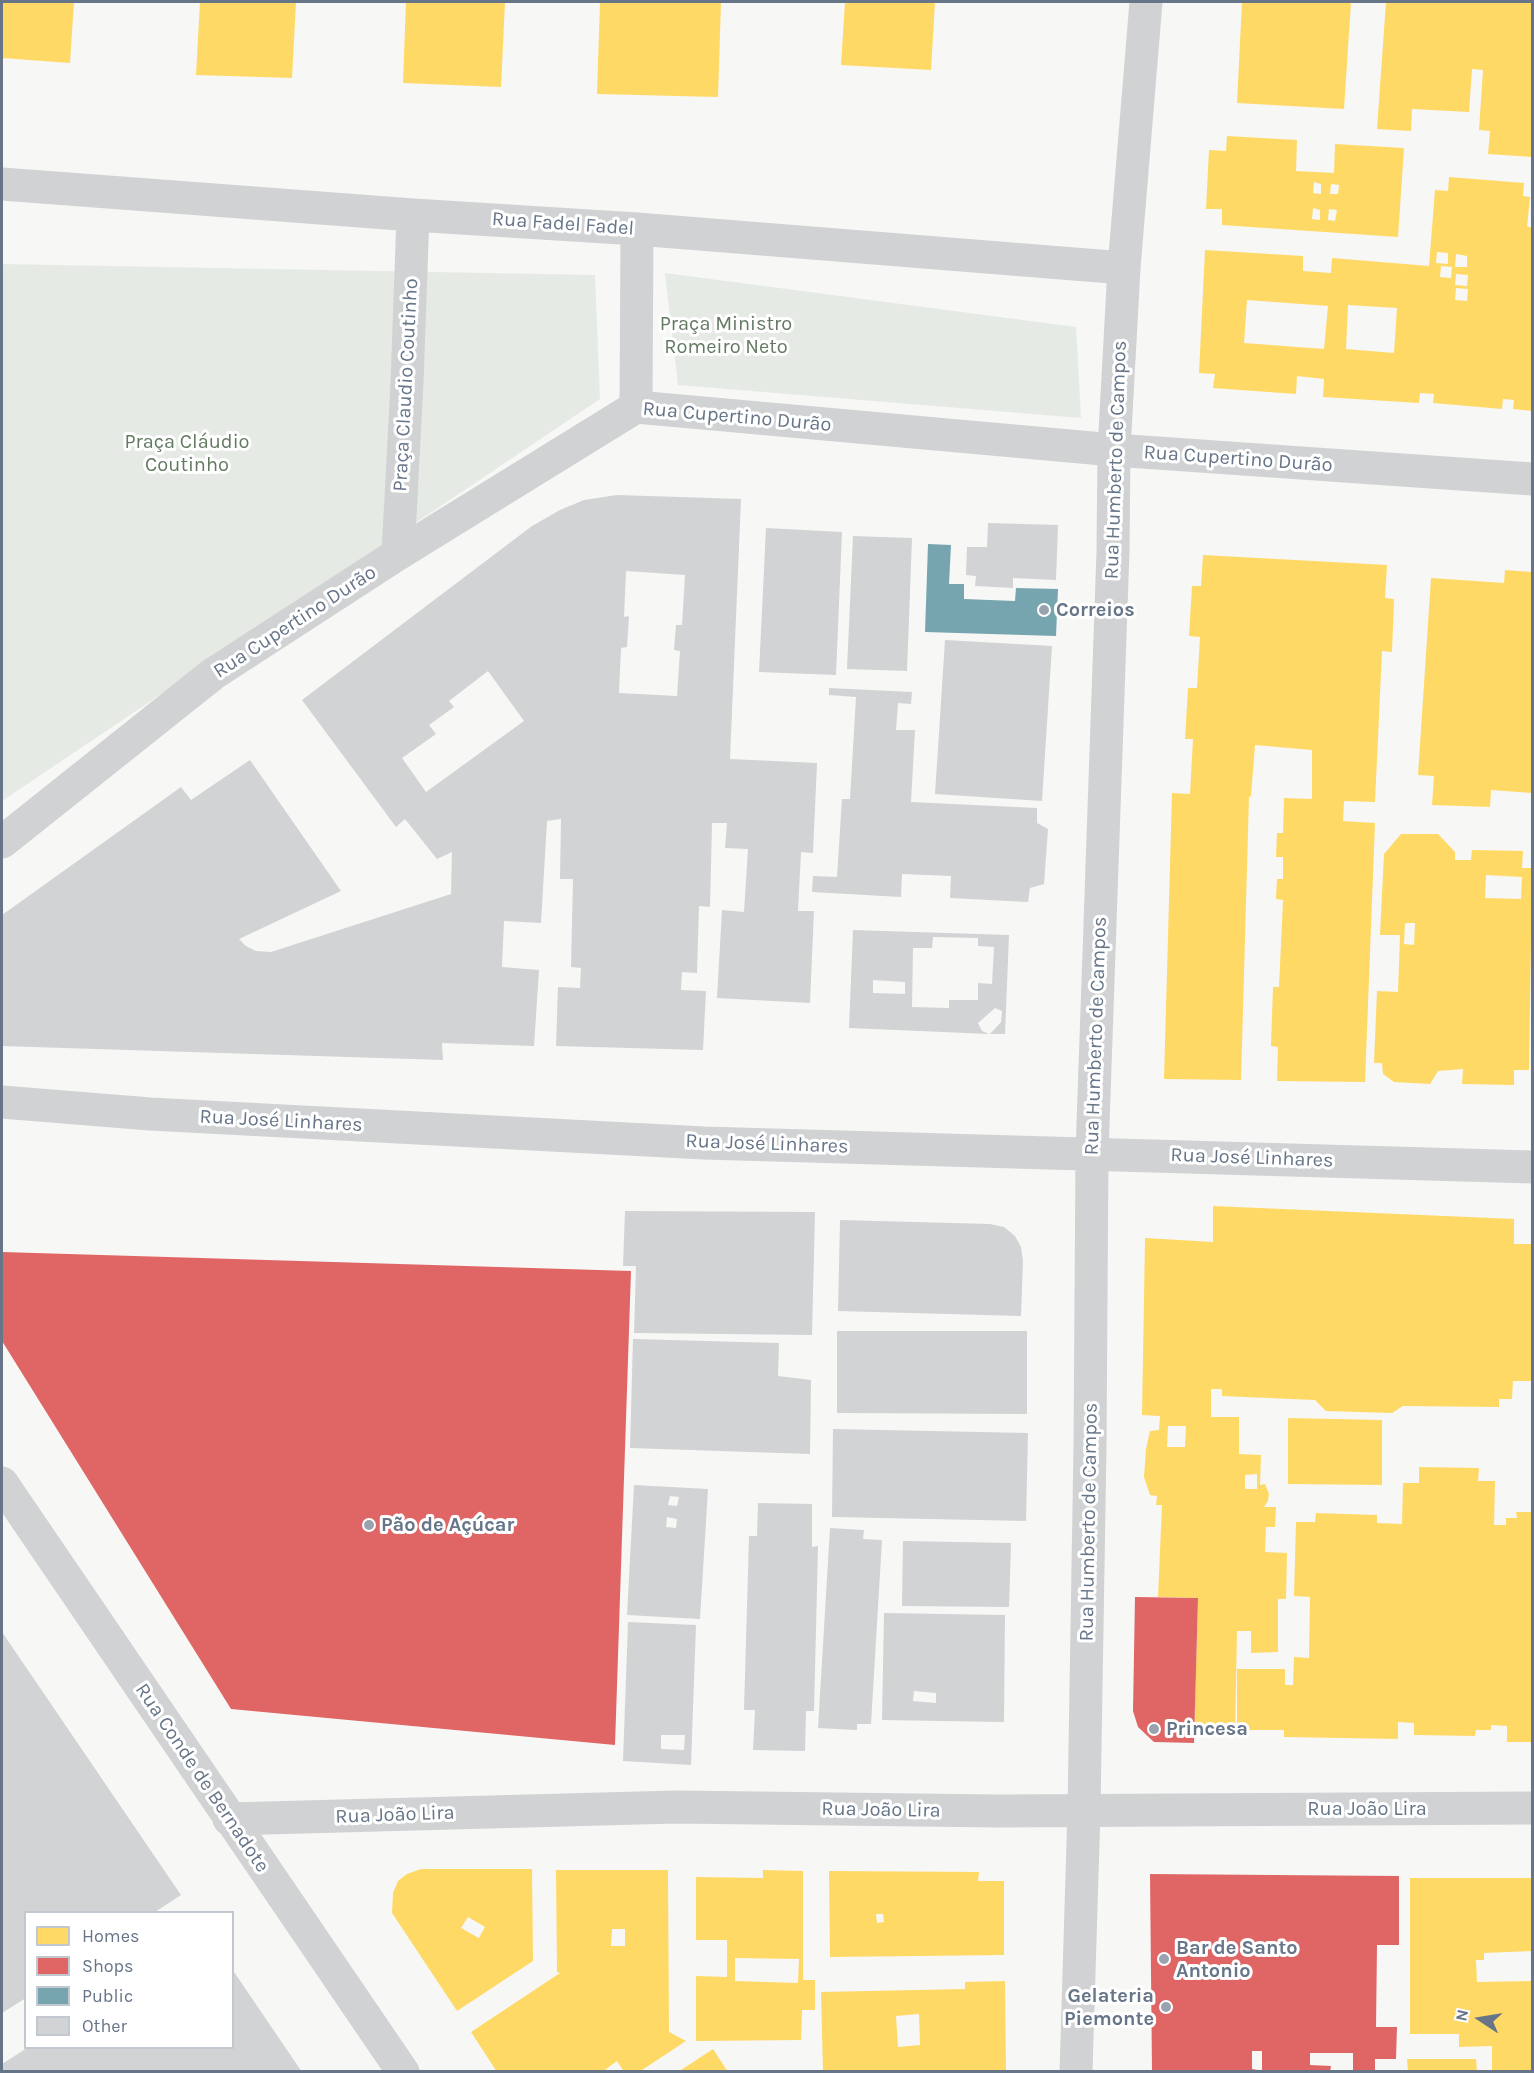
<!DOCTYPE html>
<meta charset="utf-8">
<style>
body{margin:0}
#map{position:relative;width:1534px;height:2073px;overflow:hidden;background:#f7f7f6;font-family:Karla,sans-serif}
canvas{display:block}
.frame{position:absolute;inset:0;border:3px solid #667588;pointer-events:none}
.legend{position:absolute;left:24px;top:1911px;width:210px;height:138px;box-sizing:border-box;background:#fff;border:2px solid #c2c8cf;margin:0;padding:8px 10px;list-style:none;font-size:18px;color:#667588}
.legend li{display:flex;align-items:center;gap:12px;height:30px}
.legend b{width:30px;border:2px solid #c2c8cf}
.north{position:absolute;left:1450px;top:1989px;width:60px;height:60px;-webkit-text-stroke:4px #fff;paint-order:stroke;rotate:282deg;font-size:16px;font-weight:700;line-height:24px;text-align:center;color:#667588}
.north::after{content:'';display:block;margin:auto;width:21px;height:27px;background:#667588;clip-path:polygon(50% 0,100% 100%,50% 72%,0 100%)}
</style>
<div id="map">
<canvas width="1534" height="2073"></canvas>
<div class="frame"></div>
<ul class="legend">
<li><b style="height:16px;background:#ffd966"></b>Homes</li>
<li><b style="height:16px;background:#e06666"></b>Shops</li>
<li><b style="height:16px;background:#76a5af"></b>Public</li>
<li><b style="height:16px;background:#d2d3d4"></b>Other</li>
</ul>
<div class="north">N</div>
</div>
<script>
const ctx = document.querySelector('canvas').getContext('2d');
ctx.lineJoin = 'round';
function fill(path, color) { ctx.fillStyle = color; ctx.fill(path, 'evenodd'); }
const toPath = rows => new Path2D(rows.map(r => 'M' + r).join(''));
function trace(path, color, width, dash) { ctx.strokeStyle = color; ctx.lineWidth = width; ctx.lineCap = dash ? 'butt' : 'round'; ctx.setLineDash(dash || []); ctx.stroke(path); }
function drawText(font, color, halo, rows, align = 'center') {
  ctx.font = font + ' Karla,sans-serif'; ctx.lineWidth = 6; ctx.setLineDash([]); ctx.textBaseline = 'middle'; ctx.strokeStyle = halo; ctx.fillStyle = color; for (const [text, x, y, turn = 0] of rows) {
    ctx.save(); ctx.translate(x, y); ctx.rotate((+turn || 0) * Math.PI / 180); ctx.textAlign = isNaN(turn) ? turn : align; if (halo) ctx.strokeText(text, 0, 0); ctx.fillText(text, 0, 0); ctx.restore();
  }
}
const green = toPath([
 [2,264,595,275,600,399,2,801],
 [665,273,1076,327,1081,418,678,385]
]);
const homes = toPath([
 [2,2,74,2,70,63,2,58],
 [200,2,296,2,292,78,196,75],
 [406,2,505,2,501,87,403,83],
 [600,2,721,2,718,97,597,94],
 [845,2,935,2,931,70,841,65],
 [1242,2,1351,2,1344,109,1237,103],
 [1386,2,1532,2,1532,157,1488,154,1490,131,1479,130,1483,70,1472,69,1469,112,1412,109,1411,131,1377,129],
 [1227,136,1297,140,1296,171,1334,173,1335,144,1404,148,1398,237,1222,225,1222,209,1206,209,1209,150,1226,151],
 [1314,182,1321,184,1321,194,1313,193],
 [1331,184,1339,185,1338,194,1330,194],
 [1313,208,1320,210,1320,220,1312,219],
 [1329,209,1337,210,1335,221,1328,220],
 [1449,177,1524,183,1523,196,1530,197,1527,227,1532,227,1532,411,1513,409,1514,400,1503,399,1502,409,1433,403,1434,394,1420,393,1419,403,1323,397,1324,379,1297,376,1296,394,1213,388,1215,374,1199,373,1205,250,1303,256,1303,271,1331,273,1332,258,1429,266,1435,190,1448,191],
 [1437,252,1448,253,1448,264,1436,263],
 [1456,254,1467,256,1467,267,1455,267],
 [1441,266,1452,267,1451,278,1440,277],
 [1456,274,1468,275,1467,286,1455,285],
 [1456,288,1468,289,1467,301,1455,300],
 [1247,300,1328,306,1324,349,1244,343],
 [1348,305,1397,308,1394,353,1346,349],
 [1203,555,1387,565,1385,598,1394,599,1392,652,1382,651,1375,802,1344,801,1343,821,1375,823,1365,1082,1277,1081,1278,1047,1271,1046,1273,987,1279,987,1283,900,1276,899,1277,879,1283,879,1283,857,1276,857,1277,833,1283,833,1284,798,1312,799,1312,750,1255,745,1251,796,1249,797,1241,1080,1164,1079,1172,793,1190,794,1193,739,1185,739,1188,688,1197,688,1200,637,1189,636,1192,586,1201,586],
 [1505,570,1532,572,1532,793,1491,790,1490,807,1432,805,1434,776,1418,775,1431,578,1504,583],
 [1401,834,1438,834,1455,852,1455,860,1471,860,1472,850,1523,851,1522,868,1532,868,1529,1070,1514,1070,1514,1085,1462,1084,1463,1069,1438,1071,1430,1084,1394,1082,1383,1074,1382,1063,1374,1063,1377,991,1398,992,1400,935,1380,935,1384,854],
 [1486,875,1522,877,1521,899,1485,898],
 [1405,923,1415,923,1414,945,1404,944],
 [1213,1206,1514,1219,1514,1244,1532,1244,1532,1381,1513,1381,1512,1399,1499,1399,1499,1407,1403,1406,1392,1413,1326,1411,1315,1400,1222,1396,1222,1389,1211,1389,1211,1417,1239,1417,1239,1454,1261,1455,1260,1485,1265,1484,1269,1494,1268,1501,1264,1507,1276,1507,1275,1527,1266,1527,1265,1552,1287,1553,1286,1599,1278,1599,1278,1652,1251,1653,1251,1631,1237,1631,1235,1736,1194,1735,1198,1598,1158,1597,1162,1505,1156,1505,1157,1496,1150,1495,1144,1477,1146,1449,1150,1431,1159,1430,1160,1416,1142,1415,1145,1238,1213,1242],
 [1168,1426,1186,1426,1185,1447,1167,1447],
 [1257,1474,1257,1489,1245,1489,1245,1475],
 [1288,1418,1382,1420,1382,1485,1288,1484],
 [1419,1467,1479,1468,1478,1481,1495,1481,1494,1525,1506,1525,1506,1518,1517,1518,1516,1512,1532,1512,1532,1742,1507,1742,1507,1726,1491,1725,1491,1730,1476,1730,1475,1736,1414,1735,1414,1723,1398,1722,1398,1739,1284,1737,1284,1730,1237,1730,1237,1669,1285,1669,1285,1685,1293,1685,1294,1657,1309,1658,1310,1597,1294,1596,1296,1522,1315,1522,1316,1513,1377,1515,1377,1523,1402,1524,1403,1483,1419,1483],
 [421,1869,532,1869,533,1961,457,2011,392,1913,393,1893,398,1881,407,1874],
 [468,1917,485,1927,479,1938,461,1928],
 [556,1870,668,1870,669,2032,686,2041,639,2072,624,2072,617,2061,602,2072,497,2072,471,2032,560,1973,557,1972],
 [612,1929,625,1929,625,1946,611,1946],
 [763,1870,803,1871,803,1980,815,1980,815,2010,802,2010,801,2040,696,2041,696,1976,727,1977,727,1940,696,1940,696,1877,763,1878],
 [735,1958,799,1959,798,1983,735,1981],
 [829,1871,979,1872,978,1881,1004,1881,1004,1955,830,1957],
 [876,1914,883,1914,884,1922,877,1923],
 [1410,1878,1532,1878,1532,1951,1484,1953,1484,1960,1476,1960,1477,1982,1532,1981,1532,2072,1492,2072,1492,2046,1459,2047,1459,2034,1410,2034],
 [1005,1981,1006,2071,823,2072,821,1992,965,1989,965,1982],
 [919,2014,920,2045,898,2047,896,2016],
 [713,2049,728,2072,678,2072],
 [1407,2059,1476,2059,1477,2072,1408,2072]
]);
const shops = toPath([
 [2,1252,631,1271,615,1745,231,1709,2,1341],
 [1135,1597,1198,1598,1194,1743,1154,1742,1138,1727,1133,1711],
 [1150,1874,1399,1876,1399,1945,1377,1945,1376,2027,1397,2027,1396,2059,1375,2059,1375,2072,1353,2072,1353,2053,1310,2053,1310,2065,1331,2066,1330,2072,1262,2072,1262,2051,1252,2051,1252,2069,1258,2070,1258,2072,1152,2072]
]);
const public = toPath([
 [928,544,951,545,949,584,964,584,964,599,1015,601,1016,588,1058,589,1056,636,925,632]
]);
const building = toPath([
 [617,495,741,499,730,759,817,763,813,853,801,852,798,911,814,911,810,1003,717,998,722,910,744,912,748,849,725,848,727,823,712,823,710,907,699,906,697,973,682,972,681,990,706,991,703,1050,556,1046,558,987,580,988,581,968,571,967,573,879,560,879,561,819,547,821,541,923,504,921,502,967,539,970,534,1046,442,1043,443,1060,2,1046,2,915,181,787,191,800,250,760,341,891,239,939,246,946,256,951,271,952,451,894,452,852,437,859,405,819,396,827,302,700,532,526,560,510,584,500],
 [626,571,685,575,682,625,676,625,674,650,680,651,677,696,619,693,621,648,627,647,629,616,624,617],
 [488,671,524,721,426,792,402,758,436,734,429,725,454,707,449,701],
 [988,523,1058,525,1056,580,1013,578,1013,588,975,586,976,576,966,575,967,547,987,547],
 [766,528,842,532,836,675,759,672],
 [853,536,912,538,907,671,847,669],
 [945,640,1052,646,1042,801,935,794],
 [829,688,912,692,911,704,898,703,896,730,915,730,911,802,1037,808,1037,823,1048,829,1044,884,1030,888,1028,902,950,898,951,876,902,874,901,897,812,892,813,876,837,877,842,799,850,799,856,697,829,695],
 [853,930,1009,935,1005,1034,990,1034,1001,1022,1002,1011,995,1008,978,1023,982,1031,989,1034,849,1028],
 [933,937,978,938,978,946,994,947,992,984,978,983,978,1000,949,1000,949,1008,912,1007,913,948,932,948],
 [873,980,905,982,905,994,873,993],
 [625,1211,815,1212,812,1335,634,1333,636,1266,623,1266],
 [840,1220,990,1224,1004,1227,1015,1236,1021,1247,1023,1261,1021,1316,838,1311],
 [837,1331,1027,1331,1027,1414,837,1413],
 [633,1339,779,1343,778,1376,811,1380,810,1454,630,1448],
 [833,1429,1028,1433,1026,1521,832,1517],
 [634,1485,708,1489,700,1619,627,1615],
 [670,1496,679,1497,677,1506,668,1505],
 [667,1517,677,1519,676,1528,666,1527],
 [758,1503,812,1504,812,1547,818,1546,814,1711,806,1711,805,1751,753,1750,755,1710,744,1710,749,1536,757,1536],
 [830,1528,864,1530,863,1539,882,1540,871,1724,857,1724,857,1730,818,1728],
 [903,1541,1011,1543,1009,1607,902,1606],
 [884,1613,1005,1615,1004,1722,882,1720],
 [914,1691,936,1693,936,1703,913,1701],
 [628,1622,696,1625,691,1765,623,1761],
 [661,1735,685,1735,684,1750,661,1749],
 [2,1632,181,1895,155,1912,26,1912,26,1998,2,2013],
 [232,1969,302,2072,2,2072,2,2064,27,2048,232,2048]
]);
const street = toPath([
 [2,184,413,215,637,229,1124,268],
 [636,407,637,229],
 [398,554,407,383,413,215],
 [2,842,213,674,398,554,636,407,1114,450,1532,479],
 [2,1102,150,1114,704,1143,1532,1167],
 [2,1483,403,2072],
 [229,1819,676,1807,998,1811,1532,1808],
 [1076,2072,1084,1810,1090,1446,1092,1153,1113,551,1114,450,1124,268,1146,2]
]);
const markers = [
 [1044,610,6,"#99a2ae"],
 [369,1525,6,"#99a2ae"],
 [1154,1729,6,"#99a2ae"],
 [1164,1959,6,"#99a2ae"],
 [1166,2007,6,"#99a2ae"]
];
const streetNames = [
 ["Rua Fadel Fadel",563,224,4],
 ["Praça Claudio Coutinho",406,385,-87],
 ["Rua Cupertino Durão",737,417,5],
 ["Rua Cupertino Durão",1238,459,4],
 ["Rua Humberto de Campos",1116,460,-88],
 ["Rua Cupertino Durão",295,622,-33],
 ["Rua Humberto de Campos",1096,1036,-88],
 ["Rua José Linhares",281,1121,3],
 ["Rua José Linhares",767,1144,2],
 ["Rua José Linhares",1252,1158,2],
 ["Rua Humberto de Campos",1089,1522,-89],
 ["Rua Conde de Bernadote",202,1778,56],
 ["Rua João Lira",1367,1809],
 ["Rua João Lira",881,1810,1],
 ["Rua João Lira",395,1815,-2]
];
const parkNames = [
 ["Praça Ministro",726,324],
 ["Romeiro Neto",726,347],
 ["Praça Cláudio",187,442],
 ["Coutinho",187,465]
];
const poiNames = [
 ["Correios",1056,610],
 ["Pão de Açúcar",381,1525],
 ["Princesa",1166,1729],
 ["Bar de Santo",1176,1948],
 ["Antonio",1176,1971],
 ["Gelateria",1154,1996,"right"],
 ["Piemonte",1154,2019,"right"]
];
fill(green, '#e6eae4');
fill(homes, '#ffd966');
fill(shops, '#e06666');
fill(public, '#76a5af');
fill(building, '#d2d3d4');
trace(street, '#d1d2d3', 33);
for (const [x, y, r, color] of markers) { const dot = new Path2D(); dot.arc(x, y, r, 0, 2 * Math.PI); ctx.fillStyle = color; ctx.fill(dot); trace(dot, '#fff', 2); }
drawText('20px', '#667588', '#fff', streetNames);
drawText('20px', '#637a61', '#fff', parkNames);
drawText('bold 20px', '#667588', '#fff', poiNames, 'left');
</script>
